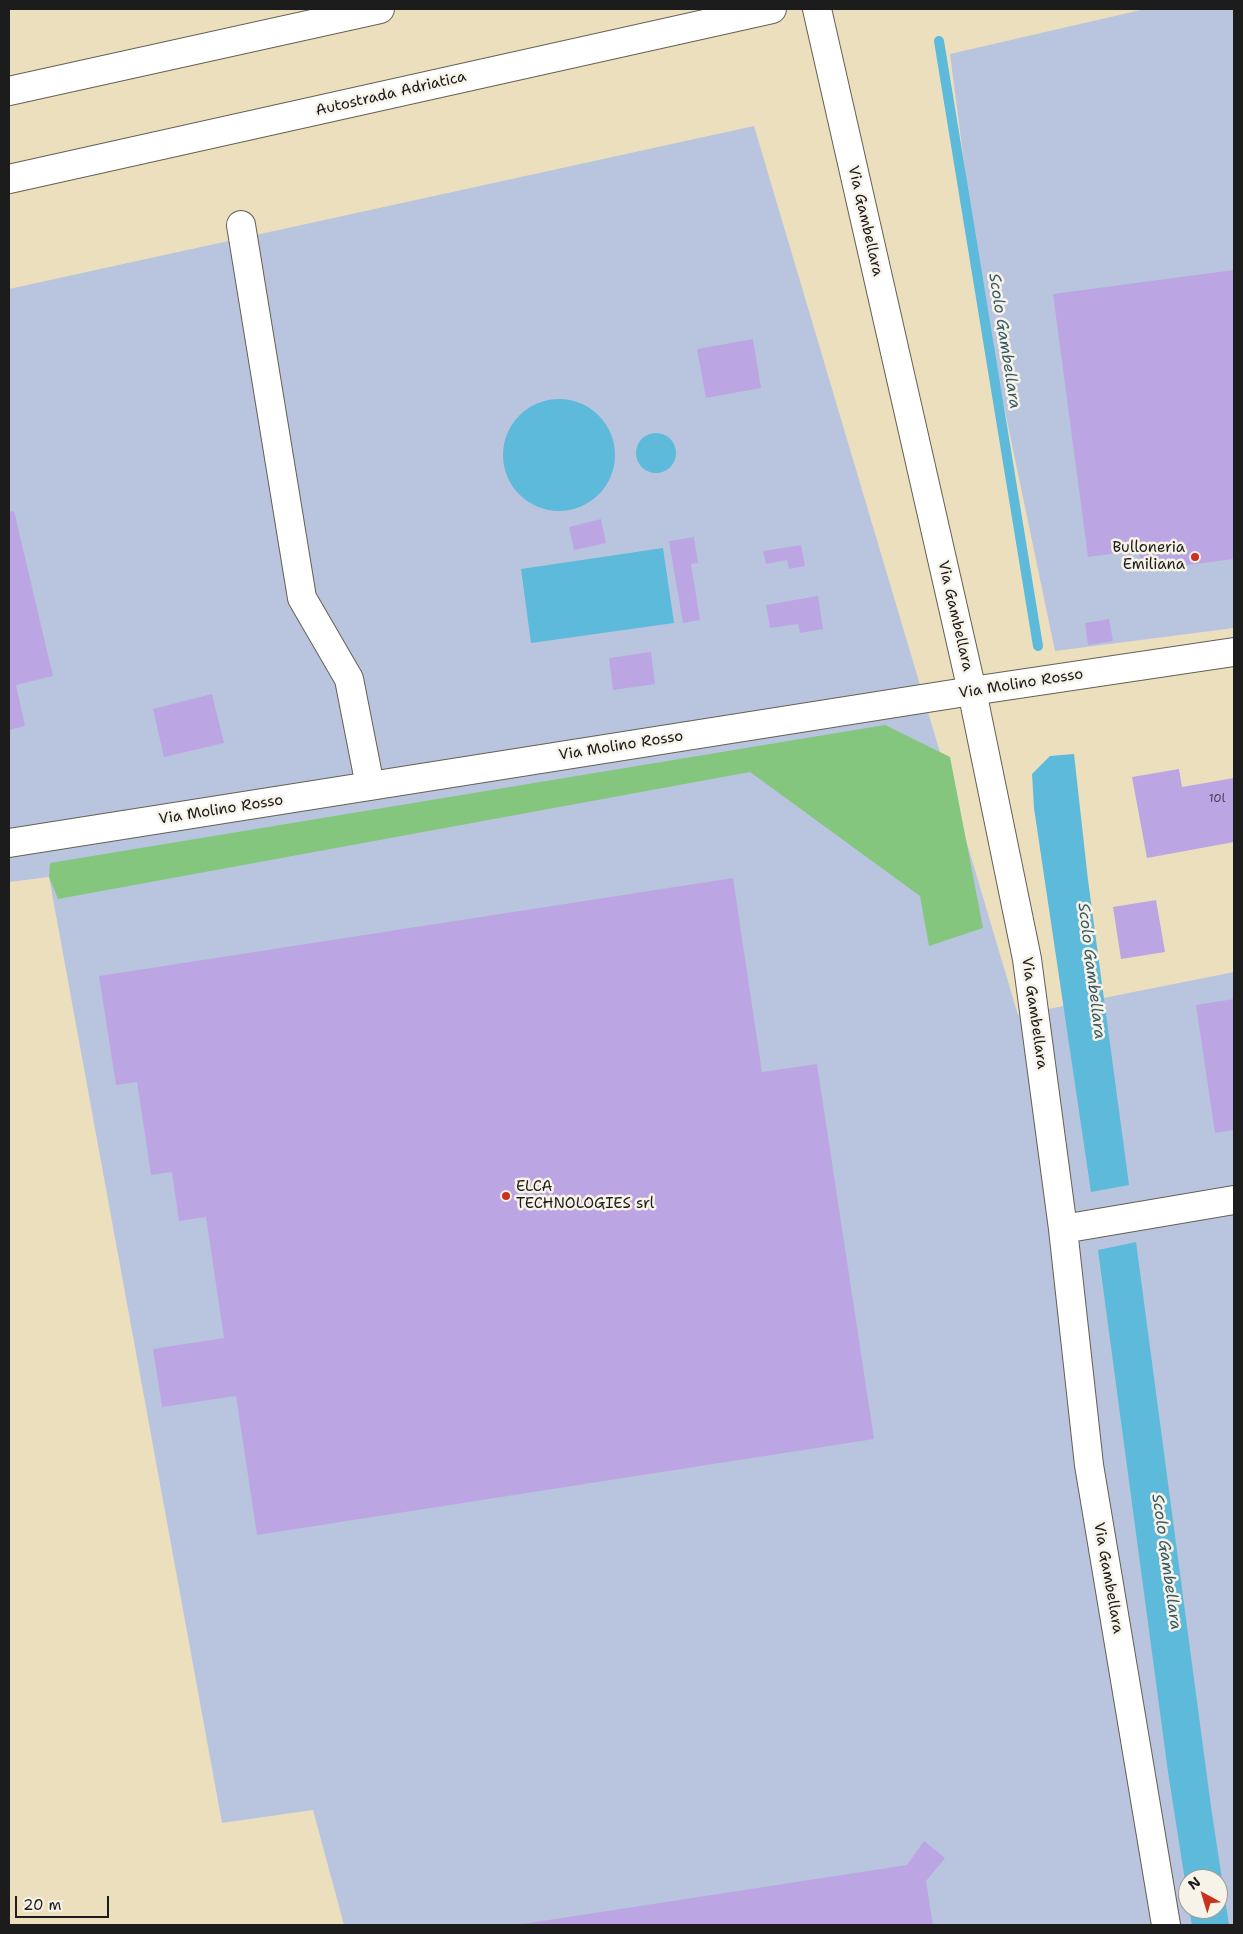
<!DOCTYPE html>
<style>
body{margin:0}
#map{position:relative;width:1243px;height:1934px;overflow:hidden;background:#ecdfbd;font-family:"Shantell Sans",sans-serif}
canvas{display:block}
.frame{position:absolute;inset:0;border:10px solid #1c1c1c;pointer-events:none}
.north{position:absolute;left:1178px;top:1869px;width:50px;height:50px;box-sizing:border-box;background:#f7f3e8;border:1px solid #9f9d96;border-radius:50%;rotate:321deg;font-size:14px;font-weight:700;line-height:20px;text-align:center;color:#1c1c1c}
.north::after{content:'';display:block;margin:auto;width:18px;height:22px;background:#c8321e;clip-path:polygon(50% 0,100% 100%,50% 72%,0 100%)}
.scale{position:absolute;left:15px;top:1896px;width:94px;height:22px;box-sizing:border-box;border:2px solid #1c1c1c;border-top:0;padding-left:6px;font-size:15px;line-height:18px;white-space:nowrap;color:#1c1c1c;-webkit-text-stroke:4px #f7f3e8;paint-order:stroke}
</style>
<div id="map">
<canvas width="1243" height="1934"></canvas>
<div class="frame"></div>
<div class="north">N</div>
<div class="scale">20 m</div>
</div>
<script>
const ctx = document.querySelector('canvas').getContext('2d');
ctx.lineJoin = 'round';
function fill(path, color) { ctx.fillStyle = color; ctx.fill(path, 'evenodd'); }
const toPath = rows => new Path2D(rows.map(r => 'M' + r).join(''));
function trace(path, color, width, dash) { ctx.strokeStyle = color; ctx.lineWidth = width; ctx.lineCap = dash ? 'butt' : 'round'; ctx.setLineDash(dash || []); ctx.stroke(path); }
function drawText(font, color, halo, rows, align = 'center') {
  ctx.font = font + ' "Shantell Sans",sans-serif'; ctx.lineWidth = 5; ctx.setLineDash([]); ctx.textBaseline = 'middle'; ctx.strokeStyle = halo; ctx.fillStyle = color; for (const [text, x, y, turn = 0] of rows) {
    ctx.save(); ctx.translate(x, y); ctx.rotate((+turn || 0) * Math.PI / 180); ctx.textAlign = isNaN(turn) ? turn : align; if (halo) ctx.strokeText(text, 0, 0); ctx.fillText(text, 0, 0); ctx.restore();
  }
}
const industrial = toPath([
 [1145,9,1234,9,1234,628,1055,651,982,301,950,54],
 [754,126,1018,1015,1234,972,1234,1925,344,1925,313,1810,222,1823,49,877,9,882,9,289],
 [1188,1879,1218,1879,1218,1909,1188,1909]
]);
const green = toPath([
 [885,725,950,757,983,928,929,946,920,896,750,772,58,899,49,877,50,863]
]);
const water = toPath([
 '503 455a56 56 0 1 1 112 0a56 56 0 1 1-112 0Z',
 '636 453a20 20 0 1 1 40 0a20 20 0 1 1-40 0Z',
 [663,548,674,623,531,643,521,569],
 [1074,754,1088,880,1129,1185,1091,1192,1034,808,1032,774,1050,756],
 [1136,1242,1211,1807,1229,1925,1192,1925,1189,1909,1218,1909,1218,1879,1188,1879,1188,1900,1168,1772,1098,1250]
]);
const stream = toPath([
 [939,41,1038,646]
]);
const building = toPath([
 [1234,270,1234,559,1141,571,1139,550,1088,557,1053,294],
 [753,339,761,388,706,398,697,349],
 [14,511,53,676,16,685,25,726,9,730,9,512],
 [601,519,606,543,574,550,569,527],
 [694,537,698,563,691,564,700,620,683,623,669,541],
 [801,545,805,566,789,569,787,560,766,564,763,551],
 [818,596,823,629,800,633,798,624,770,628,766,605],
 [1109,619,1113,641,1088,645,1085,623],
 [651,652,655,684,613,690,609,658],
 [212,694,224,743,164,757,153,709],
 [1179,769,1182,787,1234,778,1234,842,1147,858,1132,777],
 [733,878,762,1072,817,1064,874,1439,257,1535,236,1396,162,1407,153,1349,224,1338,206,1217,179,1221,172,1172,151,1175,137,1082,116,1085,99,976],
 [1156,900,1165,952,1121,959,1113,907],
 [1234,999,1234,1130,1215,1133,1196,1005],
 [924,1841,945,1858,926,1881,933,1925,516,1925,907,1865]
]);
const minor = toPath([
 [817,9,972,691,1027,959,1063,1229,1089,1465,1166,1925],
 [241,225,302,598,349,679,370,786],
 [9,843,972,691,1234,652],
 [1063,1229,1234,1200]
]);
const highway = toPath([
 [9,91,380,9],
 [9,179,772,9]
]);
const markers = [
 [1195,557,5,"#c8321e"],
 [506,1196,5,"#c8321e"]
];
const numberNames = [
 ["10l",1217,799]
];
const streetNames = [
 ["Autostrada Adriatica",391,94,-13],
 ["Via Gambellara",865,221,77],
 ["Via Gambellara",955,616,77],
 ["Via Molino Rosso",1021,684,-9],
 ["Via Molino Rosso",621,746,-9],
 ["Via Molino Rosso",221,810,-9],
 ["Via Gambellara",1034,1013,82],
 ["Via Gambellara",1108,1578,80]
];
const poiNames = [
 ["Bulloneria",1185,548],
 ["Emiliana",1185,565],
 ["ELCA",516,1187,"left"],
 ["TECHNOLOGIES srl",516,1204,"left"]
];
const waterNames = [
 ["Scolo Gambellara",1004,341,81],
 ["Scolo Gambellara",1091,971,83],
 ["Scolo Gambellara",1166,1562,82]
];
fill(industrial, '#b9c5de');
fill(green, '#84c67e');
fill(water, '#5dbadb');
trace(stream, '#5dbadb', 10);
fill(building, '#bba6e3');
trace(minor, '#656054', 30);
trace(highway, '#656054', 30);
trace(minor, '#fff', 28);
trace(highway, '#fff', 28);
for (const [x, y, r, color] of markers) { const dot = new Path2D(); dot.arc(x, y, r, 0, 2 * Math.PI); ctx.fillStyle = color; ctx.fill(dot); trace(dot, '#f7f3e8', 2); }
drawText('12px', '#443e4e', null, numberNames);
drawText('15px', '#1c1c1c', '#f7f3e8', streetNames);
drawText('15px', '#1c1c1c', '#f7f3e8', poiNames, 'right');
drawText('italic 16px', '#365b68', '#f7f3e8', waterNames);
</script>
